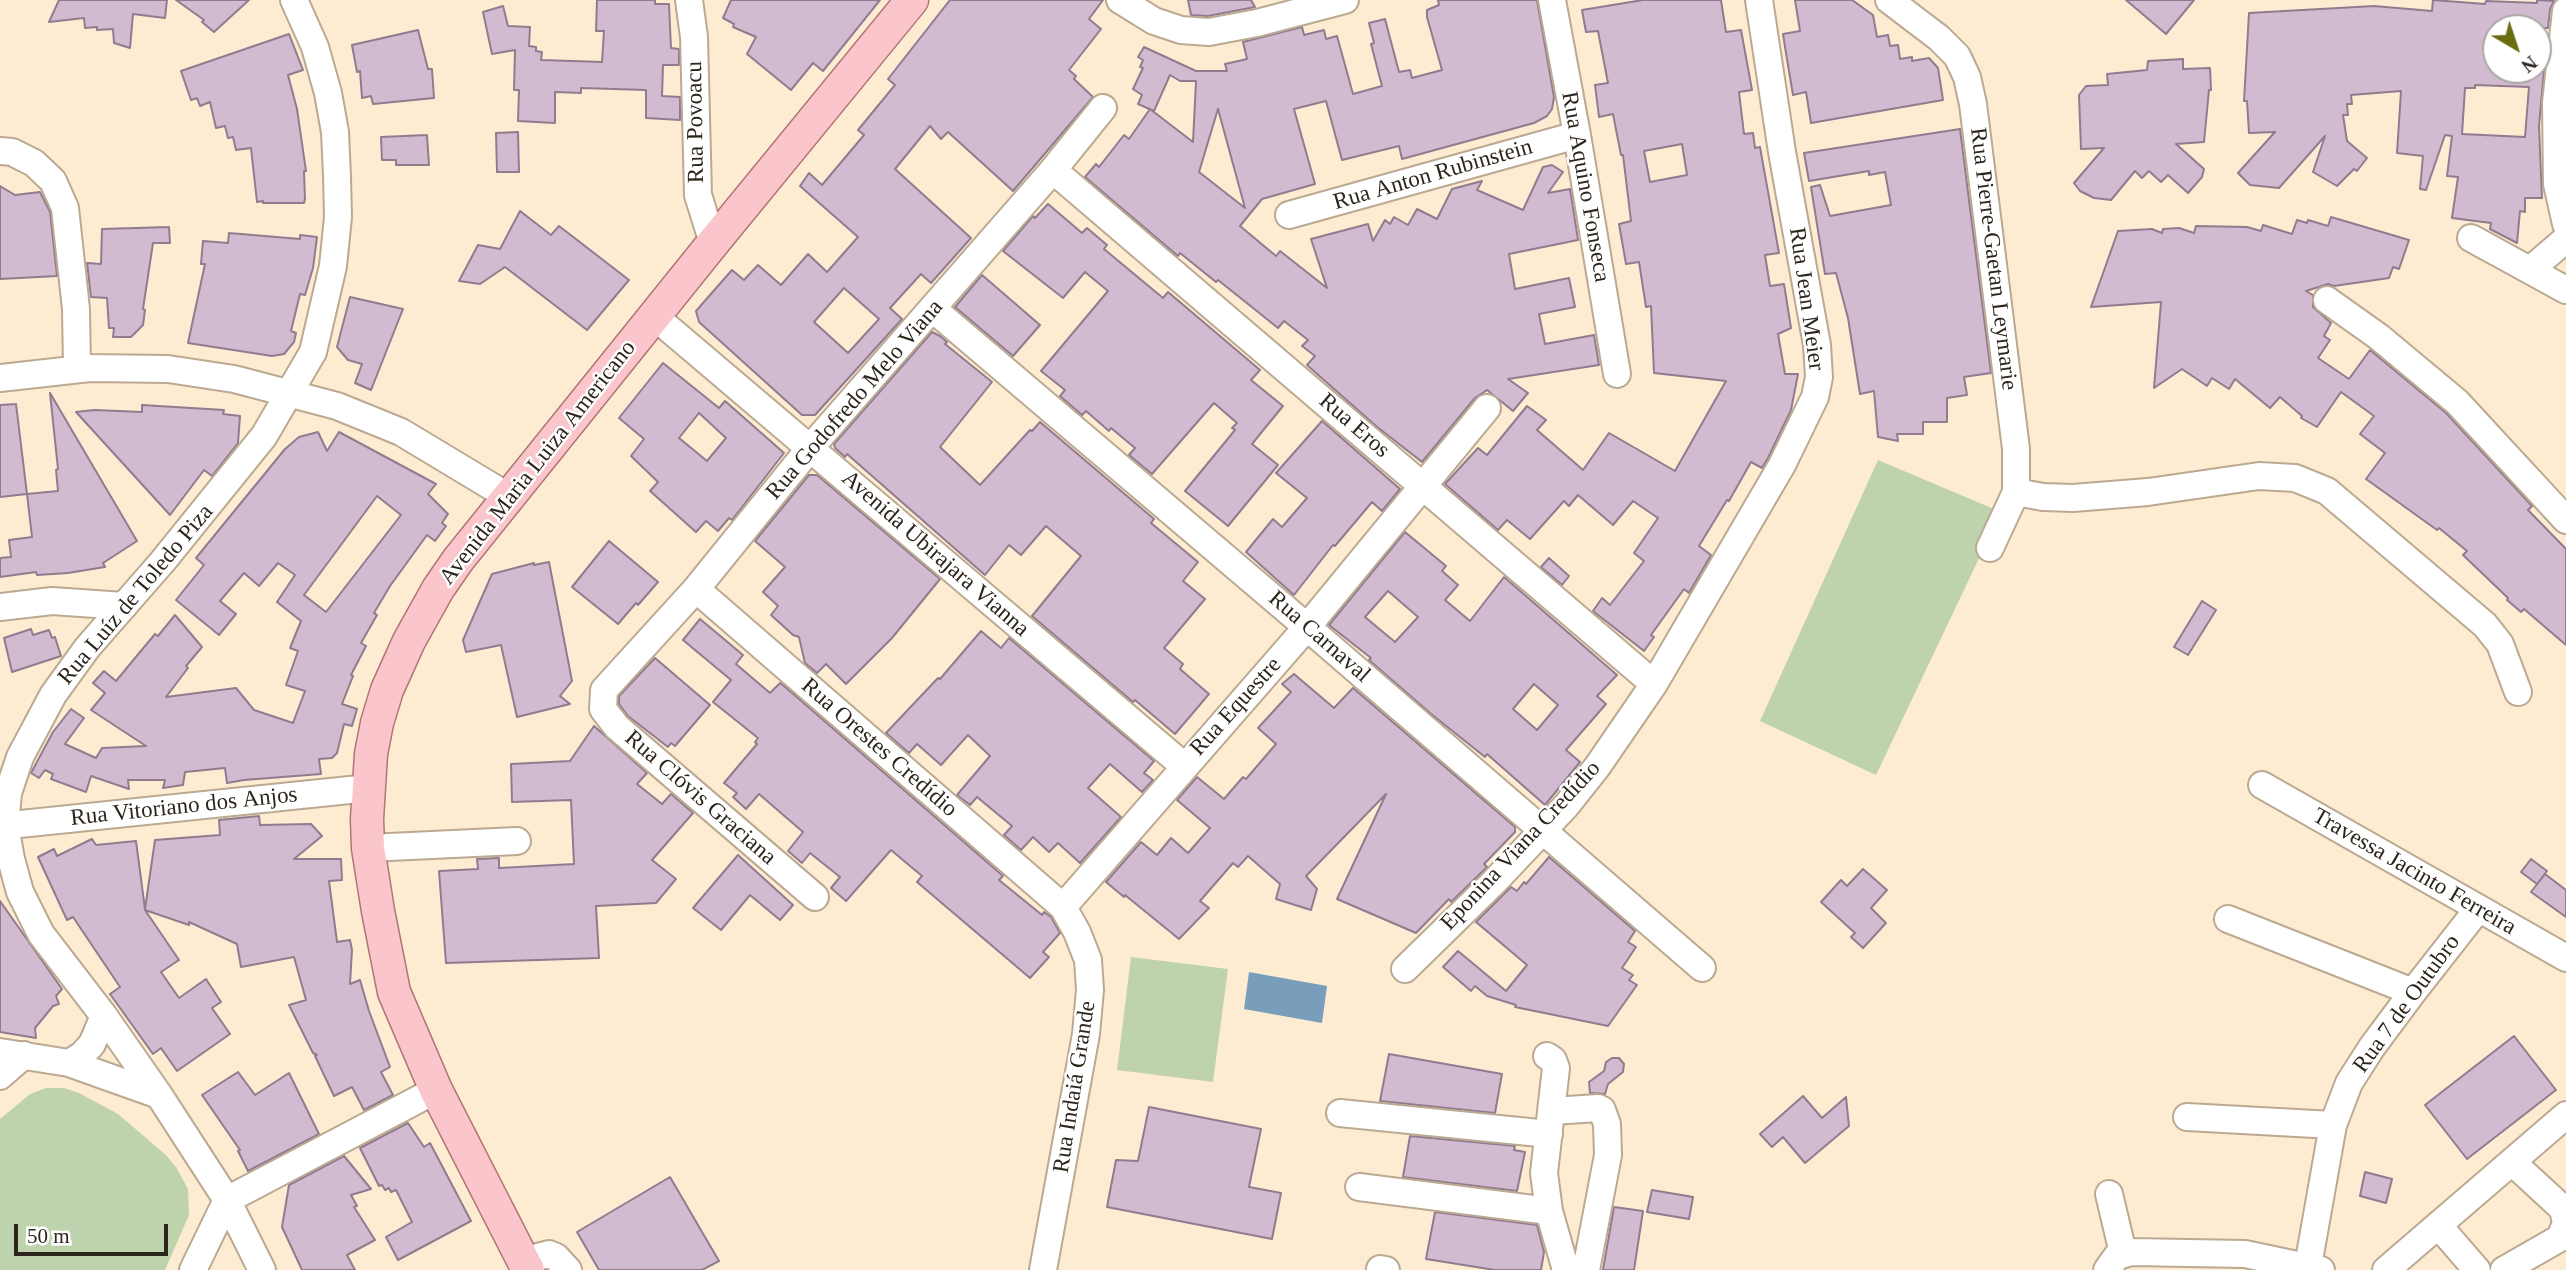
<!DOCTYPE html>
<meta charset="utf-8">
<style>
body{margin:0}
#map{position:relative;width:2566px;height:1270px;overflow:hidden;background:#feecd2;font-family:Georgia,serif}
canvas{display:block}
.north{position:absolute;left:2482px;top:14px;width:70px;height:70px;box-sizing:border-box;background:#fff;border:2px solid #aba8a4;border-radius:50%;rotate:141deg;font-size:19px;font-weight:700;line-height:28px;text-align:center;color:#2c251b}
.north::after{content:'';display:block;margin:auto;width:24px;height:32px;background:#686d11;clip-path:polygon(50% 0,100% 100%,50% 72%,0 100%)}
.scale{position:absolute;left:14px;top:1224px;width:154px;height:32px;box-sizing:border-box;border:4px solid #2c251b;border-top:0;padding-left:9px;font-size:21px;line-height:24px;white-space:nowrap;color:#2c251b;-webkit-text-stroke:5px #fff;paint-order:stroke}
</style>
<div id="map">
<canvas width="2566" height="1270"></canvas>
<div class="north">N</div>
<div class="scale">50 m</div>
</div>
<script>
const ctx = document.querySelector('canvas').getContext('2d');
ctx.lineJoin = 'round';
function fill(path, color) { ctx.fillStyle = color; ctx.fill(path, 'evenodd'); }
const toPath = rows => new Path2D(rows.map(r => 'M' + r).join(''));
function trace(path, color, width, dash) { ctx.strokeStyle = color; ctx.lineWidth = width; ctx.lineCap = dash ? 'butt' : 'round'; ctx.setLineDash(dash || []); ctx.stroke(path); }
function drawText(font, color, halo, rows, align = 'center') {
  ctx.font = font + ' Georgia,serif'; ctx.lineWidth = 5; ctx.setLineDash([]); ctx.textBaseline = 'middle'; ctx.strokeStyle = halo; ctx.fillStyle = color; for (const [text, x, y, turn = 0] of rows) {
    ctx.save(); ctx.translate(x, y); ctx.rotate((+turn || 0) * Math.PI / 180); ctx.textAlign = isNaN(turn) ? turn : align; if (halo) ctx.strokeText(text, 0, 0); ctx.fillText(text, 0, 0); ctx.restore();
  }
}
const green = toPath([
 [1878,460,2001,512,1876,775,1760,721],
 [1131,957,1228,969,1213,1082,1117,1070],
 [46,1088,64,1088,79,1093,118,1114,166,1155,176,1167,188,1189,189,1215,165,1270,0,1270,0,1119,30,1094]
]);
const water = toPath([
 [1249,972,1327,986,1322,1023,1244,1009]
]);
const building = toPath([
 [59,0,167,0,165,18,133,14,130,48,114,43,113,29,97,30,97,27,85,28,84,18,49,22,59,0],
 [176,0,249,0,214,32,202,22,204,20,176,0],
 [597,0,655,0,655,4,669,4,671,48,679,49,679,65,663,65,662,96,680,97,680,120,646,118,646,90,581,88,581,93,555,92,555,123,518,121,519,90,514,90,515,50,492,54,483,12,503,6,508,26,530,27,529,46,536,47,536,51,542,52,541,60,602,62,604,31,596,31,597,0],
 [731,0,880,0,823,71,813,63,791,90,747,54,756,37,733,27,734,24,723,18,731,0],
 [950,0,1103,0,1089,19,1101,29,1069,70,1076,76,1074,79,1093,97,1013,191,948,132,941,139,930,126,895,169,971,238,931,283,921,274,890,308,902,319,815,415,802,415,699,322,696,311,732,270,744,280,758,265,781,285,808,254,827,272,858,237,800,186,809,173,822,185,864,135,858,130,895,85,888,79,950,0],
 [844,288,879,319,848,353,814,322,844,288],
 [1188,0,1251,0,1255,7,1208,16,1191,15,1188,0],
 [1438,0,1537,0,1554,97,1552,109,1547,116,1534,123,1402,159,1399,146,1342,160,1326,101,1294,109,1315,184,1262,199,1240,226,1276,256,1280,251,1327,288,1311,239,1368,224,1373,241,1385,220,1390,224,1394,217,1408,225,1417,209,1437,219,1452,189,1482,181,1477,190,1523,210,1543,167,1552,165,1563,172,1548,193,1570,189,1578,240,1509,254,1515,289,1569,278,1575,307,1539,314,1545,344,1594,335,1599,365,1508,379,1528,393,1513,411,1487,390,1475,398,1422,462,1376,426,1307,365,1315,356,1302,346,1308,340,1284,321,1278,328,1218,280,1216,282,1180,253,1178,256,1085,177,1096,164,1099,167,1124,135,1129,139,1150,109,1193,142,1196,81,1180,81,1170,75,1154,111,1138,104,1142,95,1133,89,1143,68,1140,67,1143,60,1138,57,1144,47,1196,71,1227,71,1225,64,1247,59,1243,42,1302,27,1304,35,1324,30,1326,39,1337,36,1353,94,1382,86,1371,44,1374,43,1369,23,1385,19,1399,72,1410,70,1412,78,1442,70,1427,17,1427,10,1439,5,1438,0],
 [1218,109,1245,208,1199,172,1218,109],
 [1643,0,1721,0,1726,32,1741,30,1752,90,1739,92,1744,134,1753,133,1755,148,1760,147,1779,253,1765,255,1770,286,1784,284,1791,328,1778,334,1785,374,1798,374,1791,410,1768,458,1762,468,1751,462,1729,501,1727,500,1699,546,1711,555,1689,593,1684,589,1651,635,1654,637,1644,651,1593,611,1602,598,1610,605,1644,561,1634,553,1658,518,1633,501,1613,525,1578,495,1569,506,1564,501,1530,539,1507,520,1498,530,1445,484,1478,448,1487,455,1527,406,1546,420,1537,430,1583,470,1609,433,1675,471,1726,381,1654,373,1651,306,1646,307,1639,262,1626,264,1619,224,1631,221,1623,155,1621,155,1613,114,1599,117,1595,85,1608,83,1598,31,1586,32,1582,10,1643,0],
 [1682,144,1687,175,1650,182,1644,151,1682,144],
 [1795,0,1852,0,1873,15,1877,37,1888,35,1890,46,1898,45,1900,59,1912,57,1912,61,1929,58,1938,68,1943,100,1811,123,1806,92,1793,95,1785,47,1783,34,1800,31,1795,0],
 [2126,0,2194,0,2166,34,2126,0],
 [2433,0,2485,4,2486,1,2537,3,2537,0,2554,1,2550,9,2548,28,2496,28,2496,70,2544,70,2539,126,2542,198,2525,198,2525,212,2520,211,2517,243,2490,229,2491,223,2452,218,2458,177,2447,176,2452,136,2445,135,2426,190,2420,189,2423,156,2397,153,2401,91,2351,95,2352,104,2347,104,2348,115,2343,115,2347,141,2367,158,2357,171,2354,169,2337,186,2313,172,2325,136,2279,188,2250,185,2238,173,2275,132,2249,133,2247,101,2244,101,2249,13,2374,6,2432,11,2433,0],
 [2475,85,2529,87,2525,137,2462,134,2465,88,2475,88,2475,85],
 [418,30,428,69,432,69,434,98,373,104,371,96,362,98,360,71,357,72,352,45,418,30],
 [289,34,303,70,288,75,297,109,306,171,304,171,305,199,304,203,263,203,263,201,257,202,251,148,236,150,233,137,228,138,225,126,216,128,210,102,200,106,197,98,191,100,181,71,289,34],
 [2183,59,2183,69,2210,68,2211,90,2209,90,2204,142,2176,144,2204,169,2202,177,2188,193,2168,175,2161,182,2149,171,2142,178,2135,171,2111,200,2094,198,2080,191,2074,183,2104,148,2081,149,2079,95,2086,86,2108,85,2107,74,2147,70,2148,61,2183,59],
 [1960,129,1991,373,1964,377,1967,395,1947,398,1947,422,1923,422,1923,434,1897,434,1898,441,1878,437,1874,391,1860,394,1848,318,1836,273,1825,274,1811,187,1820,185,1830,216,1891,205,1885,172,1869,175,1869,171,1809,181,1804,153,1960,129],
 [518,132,519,172,497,172,496,133,518,132],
 [427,135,429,165,396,165,396,160,382,160,381,137,427,135],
 [0,186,15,195,40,192,50,212,57,276,0,279,0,186],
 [1048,204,1082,233,1087,228,1107,245,1104,249,1163,298,1168,292,1260,370,1251,380,1283,406,1252,444,1278,465,1228,526,1185,491,1235,430,1232,428,1237,423,1214,403,1152,474,1129,455,1135,448,1111,428,1109,431,1086,411,1082,415,1060,396,1065,390,1041,371,1108,291,1085,272,1063,298,1003,251,1033,216,1035,218,1048,204],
 [520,211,551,235,559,226,629,280,587,330,505,267,480,284,459,281,478,245,500,249,520,211],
 [2331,217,2409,240,2399,269,2393,267,2389,278,2334,286,2328,284,2306,291,2313,295,2313,307,2331,323,2324,336,2330,340,2318,358,2349,379,2370,350,2446,413,2532,506,2528,510,2566,549,2566,645,2524,609,2521,612,2507,600,2508,598,2463,555,2467,551,2439,528,2437,530,2366,479,2385,453,2360,434,2374,416,2341,392,2317,427,2301,418,2302,416,2280,397,2270,408,2235,379,2229,389,2212,378,2207,386,2182,369,2154,388,2161,302,2091,307,2118,231,2152,229,2162,233,2163,229,2179,228,2194,233,2196,226,2247,227,2261,231,2263,225,2292,234,2297,220,2307,223,2308,220,2328,226,2331,217],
 [169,227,170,243,153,243,143,309,145,310,143,325,131,337,113,337,114,328,109,328,107,298,91,297,87,263,101,264,102,229,169,227],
 [229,233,300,239,300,235,317,237,313,268,305,295,300,294,291,331,296,333,294,342,284,354,272,356,188,343,205,264,201,264,203,241,228,243,229,233],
 [982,275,1040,325,1013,356,955,307,982,275],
 [350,297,403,309,371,390,355,383,362,364,348,360,337,347,350,297],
 [932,332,940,336,947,342,945,344,992,382,940,447,980,485,1030,430,1032,431,1040,422,1154,519,1151,523,1198,562,1183,581,1205,599,1164,648,1183,664,1180,669,1209,694,1175,734,1135,700,1133,702,1032,616,1081,556,1046,526,1021,555,1009,545,985,575,847,454,845,457,835,448,834,444,932,332],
 [663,363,719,408,725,401,784,453,732,520,729,518,718,531,706,521,696,532,650,491,658,482,631,456,644,439,619,418,663,363],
 [699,413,726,438,707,461,679,438,699,413],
 [50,393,137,541,103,563,105,567,68,573,37,575,36,572,0,577,0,558,11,557,9,540,32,537,27,494,58,491,56,470,58,469,50,393],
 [16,404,27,494,0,497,0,405,16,404],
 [142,405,224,410,223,414,240,416,238,443,212,476,204,470,170,515,76,412,94,410,142,412,142,405],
 [1322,421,1400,489,1382,511,1372,502,1335,546,1333,545,1294,595,1246,552,1273,519,1282,527,1307,498,1276,473,1322,421],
 [318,432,327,451,339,432,436,484,428,494,448,514,442,523,446,526,435,541,427,535,390,586,374,613,377,615,361,643,366,646,351,675,353,676,342,704,357,709,352,726,344,724,337,753,332,758,319,759,321,774,244,780,227,783,225,768,185,772,183,785,163,788,165,780,128,780,129,789,91,776,86,792,51,779,53,774,45,770,39,778,31,773,53,732,71,709,84,718,65,744,96,758,102,748,146,746,91,710,105,693,93,683,104,671,116,681,155,634,158,636,175,615,202,647,186,666,188,668,166,697,236,688,254,710,293,723,305,691,286,685,298,651,290,648,301,621,277,602,295,575,278,563,259,586,244,573,220,601,236,614,219,635,176,600,204,565,196,558,285,449,299,437,318,432],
 [377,496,401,515,326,612,304,595,377,496],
 [809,475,817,475,940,579,892,638,846,684,826,664,817,673,805,663,799,637,793,635,771,615,778,606,763,592,785,567,755,541,809,475],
 [1405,532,1446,566,1442,571,1458,585,1445,600,1470,621,1504,577,1617,675,1597,696,1606,704,1566,750,1580,762,1545,805,1487,754,1485,757,1430,713,1369,660,1371,658,1329,625,1405,532],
 [1388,591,1418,617,1395,642,1365,617,1388,591],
 [1534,684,1558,705,1537,730,1513,709,1534,684],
 [609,541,658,582,638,605,636,603,618,624,572,587,609,541],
 [1549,558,1569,576,1562,585,1541,567,1549,558],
 [549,562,572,681,560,696,570,704,517,717,501,645,466,652,463,640,492,574,534,563,534,565,549,562],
 [2202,601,2216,610,2188,655,2174,647,2202,601],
 [700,619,743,655,736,664,770,693,780,683,784,686,1003,876,999,880,1042,915,1044,912,1051,917,1060,933,1043,952,1049,957,1030,978,917,882,922,876,891,850,846,901,831,888,840,877,810,853,802,863,788,851,803,832,759,794,746,809,733,797,737,793,724,783,757,744,755,742,758,738,713,702,731,680,683,640,700,619],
 [31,629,33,635,49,630,52,638,55,637,61,656,12,672,4,638,31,629],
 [981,631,1001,648,1009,638,1154,761,1144,773,1153,780,1142,792,1110,764,1088,788,1121,817,1080,863,1058,843,1049,852,1033,837,1021,850,1004,835,1012,826,977,797,970,805,957,795,990,756,968,735,941,765,917,744,909,753,886,733,938,678,940,679,981,631],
 [655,658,710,705,675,746,671,743,668,747,628,716,619,704,619,696,655,658],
 [1294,674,1334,708,1353,688,1515,827,1515,832,1484,864,1487,867,1483,871,1451,902,1449,899,1416,933,1337,899,1386,794,1306,876,1317,889,1311,910,1276,899,1280,884,1248,856,1238,867,1233,863,1200,901,1209,908,1179,939,1125,895,1124,897,1106,882,1141,842,1157,855,1171,838,1188,853,1210,828,1177,800,1197,777,1224,799,1243,777,1246,779,1276,744,1258,728,1291,692,1282,684,1294,674],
 [594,726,647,773,637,784,662,804,671,794,693,813,652,860,676,879,656,903,596,906,599,958,446,963,439,871,478,869,477,859,499,858,499,868,574,864,571,800,512,802,511,764,570,761,594,726],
 [259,816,260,825,311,824,322,836,294,859,341,859,342,880,329,881,337,942,350,940,352,950,350,984,360,980,369,1011,390,1067,381,1072,393,1095,364,1110,352,1087,334,1096,315,1056,317,1055,313,1053,289,1005,306,1000,294,957,241,967,237,944,189,922,189,925,145,910,179,960,161,972,179,998,206,979,221,1002,212,1008,230,1034,177,1071,161,1048,153,1054,110,994,120,987,73,917,67,920,38,857,54,849,57,856,92,839,96,845,136,841,145,909,155,840,220,835,219,820,259,816],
 [738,855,793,905,780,920,750,895,721,930,693,908,738,855],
 [1549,857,1635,931,1628,942,1636,947,1622,968,1633,975,1629,980,1637,985,1608,1026,1515,1007,1516,1005,1487,996,1475,986,1471,991,1443,967,1458,951,1506,991,1527,965,1476,922,1511,887,1517,891,1524,882,1526,884,1549,857],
 [2531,859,2547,871,2537,884,2521,872,2531,859],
 [1863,869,1887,890,1871,908,1886,923,1863,948,1851,937,1855,933,1821,902,1841,880,1847,886,1863,869],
 [2545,874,2566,890,2566,917,2531,892,2545,874],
 [0,901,62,989,56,996,59,1004,53,1006,35,1028,36,1038,0,1032,0,901],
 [2514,1036,2556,1090,2467,1159,2425,1105,2514,1036],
 [1389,1054,1502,1074,1495,1113,1380,1101,1389,1054],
 [1612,1058,1619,1058,1624,1064,1623,1072,1608,1084,1605,1094,1590,1093,1589,1082,1604,1071,1606,1062,1612,1058],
 [238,1072,255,1095,289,1073,319,1134,248,1171,238,1151,240,1150,202,1095,238,1072],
 [1803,1096,1822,1118,1846,1097,1849,1126,1805,1163,1783,1137,1772,1147,1760,1134,1803,1096],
 [1149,1107,1261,1129,1249,1187,1281,1193,1272,1239,1107,1207,1116,1160,1138,1161,1149,1107],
 [408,1123,424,1147,430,1143,471,1221,398,1260,386,1237,412,1222,396,1190,391,1192,389,1188,385,1190,382,1185,379,1186,360,1148,408,1123],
 [1410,1136,1515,1146,1514,1150,1525,1152,1517,1191,1403,1177,1410,1136],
 [344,1156,371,1189,351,1195,357,1206,354,1207,375,1240,347,1255,355,1270,302,1270,282,1227,289,1185,344,1156],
 [2365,1172,2392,1179,2386,1203,2360,1196,2365,1172],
 [670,1177,719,1261,702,1270,599,1270,577,1232,670,1177],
 [1652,1190,1693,1197,1689,1219,1647,1212,1652,1190],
 [1614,1207,1643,1211,1634,1270,1603,1270,1614,1207],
 [1435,1212,1537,1225,1544,1252,1541,1270,1495,1270,1426,1259,1435,1212]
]);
const minor = toPath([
 [689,0,694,37,698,195,713,243],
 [1120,0,1154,21,1181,30,1209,32,1257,23,1345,0],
 [1552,0,1577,135,1617,374],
 [1889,0,1939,38,1957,56,1967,77,1973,104,2016,449,2016,492,1990,548],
 [2566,11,2556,103,2557,184,2566,224],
 [0,151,12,152,34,163,53,181,65,208,76,309,77,369],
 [1053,170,1654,684],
 [1289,215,1577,135],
 [2471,238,2566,290],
 [2530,270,2566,239],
 [2327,300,2379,337,2457,402,2566,520],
 [933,309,1307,627,1702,968],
 [654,316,1184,766],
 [0,378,90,368,168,369,234,379,337,406,401,432,509,497],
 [2016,492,2043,497,2073,498,2148,492,2259,476,2295,478,2327,491,2485,625,2500,644,2518,692],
 [696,589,1063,907,1077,932,1088,960,1090,990,1086,1034,1043,1270],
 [0,607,52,601,124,606],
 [2262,785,2566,958],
 [0,826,369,788],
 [368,848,517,841],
 [815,897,617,727,603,709,604,690,696,589,811,447,1053,170,1103,108],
 [1063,907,1307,627,1487,408],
 [2228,919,2413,992],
 [1405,969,1494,882,1566,806,1597,767,1654,684,1782,465,1815,397,1819,377,1817,345,1782,152,1759,0],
 [0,1052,69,1063,159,1095],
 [1547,1056,1553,1060,1556,1068,1544,1173,1549,1211,1566,1270],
 [69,1063,82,1055,92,1044,104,1016],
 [0,1076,24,1055],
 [1552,1111,1598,1108,1602,1110,1607,1124,1608,1155,1586,1270],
 [1340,1113,1549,1134],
 [2187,1117,2333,1125],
 [1359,1187,1549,1211],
 [2109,1194,2123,1253],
 [227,1200,436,1090],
 [2438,1225,2477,1270],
 [523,1261,549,1254,556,1257,568,1270],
 [2308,1266,2333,1125,2349,1083,2372,1047,2413,992,2478,909],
 [1380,1269,1386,1270],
 [193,1270,227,1200],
 [262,1270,227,1200,159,1095,104,1016,41,934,20,892,11,859,5,826,8,793,20,757,53,695,87,648,163,561,264,436,313,352,333,266,338,217,337,176,335,132,328,93,315,47,294,0],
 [2107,1270,2117,1256,2132,1252,2245,1254,2321,1270],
 [2386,1270,2566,1115],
 [2504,1270,2560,1238,2566,1223,2563,1209,2512,1162]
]);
const major = toPath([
 [528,1270,436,1090,394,992,378,911,368,848,367,819,371,754,377,723,387,690,409,641,438,589,458,560,713,243,912,0]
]);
const streetNames = [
 ["Rua Povoacu",696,122,-91],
 ["Rua Anton Rubinstein",1433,175,-16],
 ["Rua Aquino Fonseca",1585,187,80],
 ["Rua Pierre-Gaetan Leymarie",1993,259,83],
 ["Rua Jean Meier",1806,299,82],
 ["Rua Godofredo Melo Viana",855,400,-49],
 ["Rua Eros",1354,426,41],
 ["Avenida Maria Luiza Americano",538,463,-52],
 ["Avenida Ubirajara Vianna",935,554,41],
 ["Rua Luíz de Toledo Piza",136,595,-50],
 ["Rua Carnaval",1319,637,41],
 ["Rua Equestre",1236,707,-48],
 ["Rua Orestes Credídio",879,748,41],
 ["Rua Clóvis Graciana",700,798,41],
 ["Rua Vitoriano dos Anjos",184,807,-6],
 ["Eponina Viana Credídio",1521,846,-47],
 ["Travessa Jacinto Ferreira",2414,872,30],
 ["Rua 7 de Outubro",2407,1004,-54],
 ["Rua Indaiá Grande",1075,1087,-81]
];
fill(green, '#bfd2ae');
fill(water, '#799ebc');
fill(building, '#d2bbd1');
trace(building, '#907b8f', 2);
trace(minor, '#bba991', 30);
trace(major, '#b07577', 35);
trace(minor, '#fff', 26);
trace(major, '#fac6cb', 32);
drawText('23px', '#2c251b', '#fff', streetNames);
</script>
